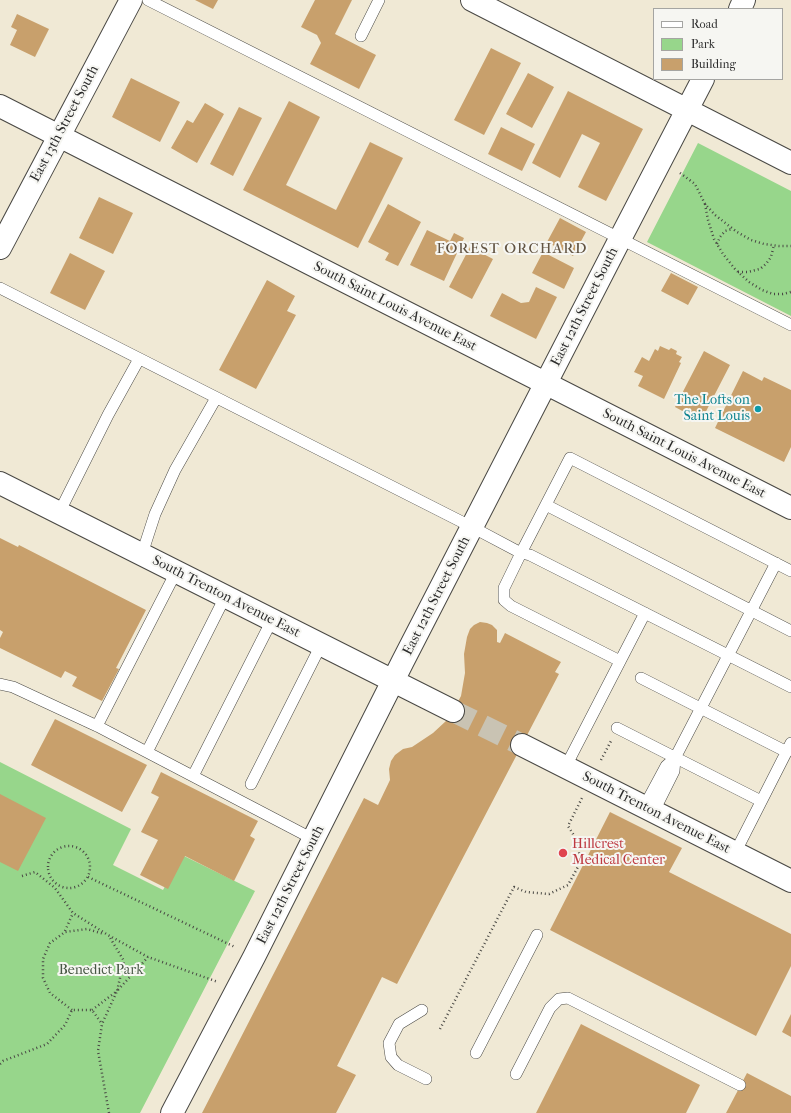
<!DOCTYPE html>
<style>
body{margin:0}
#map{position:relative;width:791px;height:1113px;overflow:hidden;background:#f0e9d5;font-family:"IM FELL French Canon",serif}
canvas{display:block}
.legend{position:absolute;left:653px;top:8px;width:130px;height:72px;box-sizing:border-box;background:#f6f6f2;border:1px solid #a5a5a2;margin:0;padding:5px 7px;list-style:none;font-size:12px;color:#2b2b2b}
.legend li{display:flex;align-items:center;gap:8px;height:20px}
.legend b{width:20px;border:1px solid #a5a5a2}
</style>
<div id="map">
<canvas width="791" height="1113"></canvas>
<ul class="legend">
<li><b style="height:5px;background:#fff"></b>Road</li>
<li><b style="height:11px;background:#97d68b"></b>Park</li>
<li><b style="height:11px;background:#c8a06c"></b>Building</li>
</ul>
</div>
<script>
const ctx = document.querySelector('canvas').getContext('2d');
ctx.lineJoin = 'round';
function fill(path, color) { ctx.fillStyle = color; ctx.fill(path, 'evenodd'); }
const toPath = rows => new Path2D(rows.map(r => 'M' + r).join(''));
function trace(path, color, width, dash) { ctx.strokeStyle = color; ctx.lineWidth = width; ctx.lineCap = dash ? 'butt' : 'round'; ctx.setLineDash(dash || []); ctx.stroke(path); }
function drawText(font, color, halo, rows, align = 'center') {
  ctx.font = font + ' "IM FELL French Canon",serif'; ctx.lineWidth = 4; ctx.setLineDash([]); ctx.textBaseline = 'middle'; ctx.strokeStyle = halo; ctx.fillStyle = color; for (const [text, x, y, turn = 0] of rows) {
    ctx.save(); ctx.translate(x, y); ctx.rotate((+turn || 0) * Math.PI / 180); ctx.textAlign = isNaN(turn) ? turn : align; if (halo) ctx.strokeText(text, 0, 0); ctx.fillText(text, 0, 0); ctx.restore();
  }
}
const green = toPath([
 [698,143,791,191,791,316,647,242],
 [0,762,131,829,113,865,163,890,182,855,255,891,140,1113,0,1113]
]);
const building = toPath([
 [195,0,218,0,213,9],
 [315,0,352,0,335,34,376,55,359,89,310,64,321,43,317,35,301,27],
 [17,14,49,29,35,57,10,45,17,30,11,27],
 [491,48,521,63,484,135,454,120],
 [528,73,554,87,532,128,506,114],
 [131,78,180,102,160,142,112,117],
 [568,91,643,129,606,201,578,187,600,143,582,134,560,178,532,163],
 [289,101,320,117,286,185,336,210,370,142,403,158,358,248,243,190],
 [205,103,224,114,197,163,171,148,187,120,193,123],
 [239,107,262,118,233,176,210,164],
 [501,127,535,144,522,171,488,154],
 [99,197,133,213,113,254,79,238],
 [388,204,421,222,398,266,385,260,389,253,368,242],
 [560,218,586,232,573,256,547,242],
 [427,230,450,241,454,233,464,238,444,281,410,265],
 [470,247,493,259,472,299,449,287],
 [543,252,574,268,564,289,532,273],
 [70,253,105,271,85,310,50,293],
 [671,273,698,287,688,305,661,291],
 [267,280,295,296,287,311,296,315,256,389,219,370],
 [536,287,557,297,536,339,490,316,502,293,521,303,529,302],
 [660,346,669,350,671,348,677,351,676,354,682,357,679,362,681,363,664,399,638,386,643,376,634,372,642,357,649,361,655,349,658,351],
 [704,351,730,365,701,421,675,407],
 [743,371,762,381,764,377,791,390,791,447,784,462,715,428],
 [0,538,18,547,19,545,146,610,116,668,119,669,102,701,72,686,77,677,65,671,61,678,0,648,0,638,3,632,0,630],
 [480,622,487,623,492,625,497,630,497,642,500,643,505,633,561,662,555,672,559,674,397,984,382,977,337,1066,356,1075,336,1113,202,1113,364,798,378,805,390,780,389,769,391,761,395,755,403,749,412,747,433,733,446,721,453,711,461,696,465,673,464,654,467,637,470,629,474,625],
 [55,719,147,765,122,812,31,765],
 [161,772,258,821,250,836,255,839,234,881,185,856,168,889,140,875,158,840,141,832,159,797,151,793],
 [0,794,46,818,18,871,0,862],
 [610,812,682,848,669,872,791,934,791,966,756,1036,550,930],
 [791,1014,791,1037,782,1032],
 [581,1024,700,1085,686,1113,536,1113],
 [747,1073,791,1096,791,1113,726,1113]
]);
const minorTunnel = toPath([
 [453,711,522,745]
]);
const path = toPath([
 [680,173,695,184,705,204,715,215,737,232,751,240,764,244,779,246,791,246],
 [705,204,708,220,714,239,723,254,735,269,749,282,762,290,773,294,783,294,791,292],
 [717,244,720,237,725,231,732,229],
 [738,272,748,272,760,269,766,264,771,257,774,245],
 [601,760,611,741],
 '48 867a21 21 0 1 1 42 0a21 21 0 1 1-42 0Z',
 [22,876,35,872,55,888,73,913,108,935,148,957,218,982],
 [88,877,235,947],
 [65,931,73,913],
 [72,1010,50,993,43,978,43,959,50,943,65,932,87,929,104,934],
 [92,1010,117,991,124,961,109,936],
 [440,1029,514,887,526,892,549,894,568,885,579,865,580,857,578,845,573,834,568,826,582,798],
 [0,1064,3,1061,47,1044,65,1025,72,1010,92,1010,102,1024],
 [109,1113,98,1051,102,1024,117,991,148,957]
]);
const service = toPath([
 [148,0,791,325],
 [361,36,379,0],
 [0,288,472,527,521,553,570,458,791,571],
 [546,505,791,631],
 [59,513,108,415,139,359],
 [142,554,155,514,175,470,216,398],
 [620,661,511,606,504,600,504,588,521,553,530,555,791,687],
 [641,678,787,752],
 [0,684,13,687,97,726,313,839],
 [97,726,176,572],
 [617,728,761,801],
 [147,752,225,597],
 [565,768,645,613],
 [193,776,272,620],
 [251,784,321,645],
 [644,807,666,766,675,758],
 [654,811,674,771,675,758,776,563],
 [735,853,791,743],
 [422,1010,399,1024,389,1043,391,1057,398,1065,426,1079],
 [476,1053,537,935],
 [516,1074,550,1008,559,999,568,998,740,1085]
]);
const minor = toPath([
 [472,0,791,163],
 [740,9,744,0],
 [0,106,791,508],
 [0,483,453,711],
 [522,745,791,881],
 [172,1113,254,957,403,661,620,239,703,79]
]);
const tertiary = toPath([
 [0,248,131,0]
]);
const markers = [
 [758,409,4,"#0f9aa8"],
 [563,853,5,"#e0444e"]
];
const streetNames = [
 ["East 13th Street South",65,124,-62],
 ["South Saint Louis Avenue East",395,307,27],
 ["East 12th Street South",585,307,-63],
 ["South Saint Louis Avenue East",684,454,27],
 ["East 12th Street South",437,596,-63],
 ["South Trenton Avenue East",226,597,27],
 ["South Trenton Avenue East",656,813,27],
 ["East 12th Street South",291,885,-63]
];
const cultureNames = [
 ["The Lofts on",750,401],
 ["Saint Louis",750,417]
];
const healthNames = [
 ["Hillcrest",572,845],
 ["Medical Center",572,861]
];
const parkNames = [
 ["Benedict Park",101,971]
];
const neighbourhoodNames = [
 ["FOREST ORCHARD",512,249]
];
fill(green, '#97d68b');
fill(building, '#c8a06c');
trace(minorTunnel, '#c9c3b3', 22, [22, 11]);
trace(service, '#494844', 12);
trace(minor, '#494844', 24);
trace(tertiary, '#494844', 24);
trace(path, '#494844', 2.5, [1, 3]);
trace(service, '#fff', 11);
trace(minor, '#fff', 22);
trace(tertiary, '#fff', 22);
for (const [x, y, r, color] of markers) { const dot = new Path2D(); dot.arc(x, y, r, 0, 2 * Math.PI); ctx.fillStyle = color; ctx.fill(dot); trace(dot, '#f6f6f2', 1.5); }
drawText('14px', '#2b2b2b', '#f6f6f2', streetNames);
drawText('14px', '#0d838f', '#f6f6f2', cultureNames, 'right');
drawText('14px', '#be3a42', '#f6f6f2', healthNames, 'left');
drawText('14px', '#465643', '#f6f6f2', parkNames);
ctx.letterSpacing = '1px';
drawText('15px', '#625442', '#f6f6f2', neighbourhoodNames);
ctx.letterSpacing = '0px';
</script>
